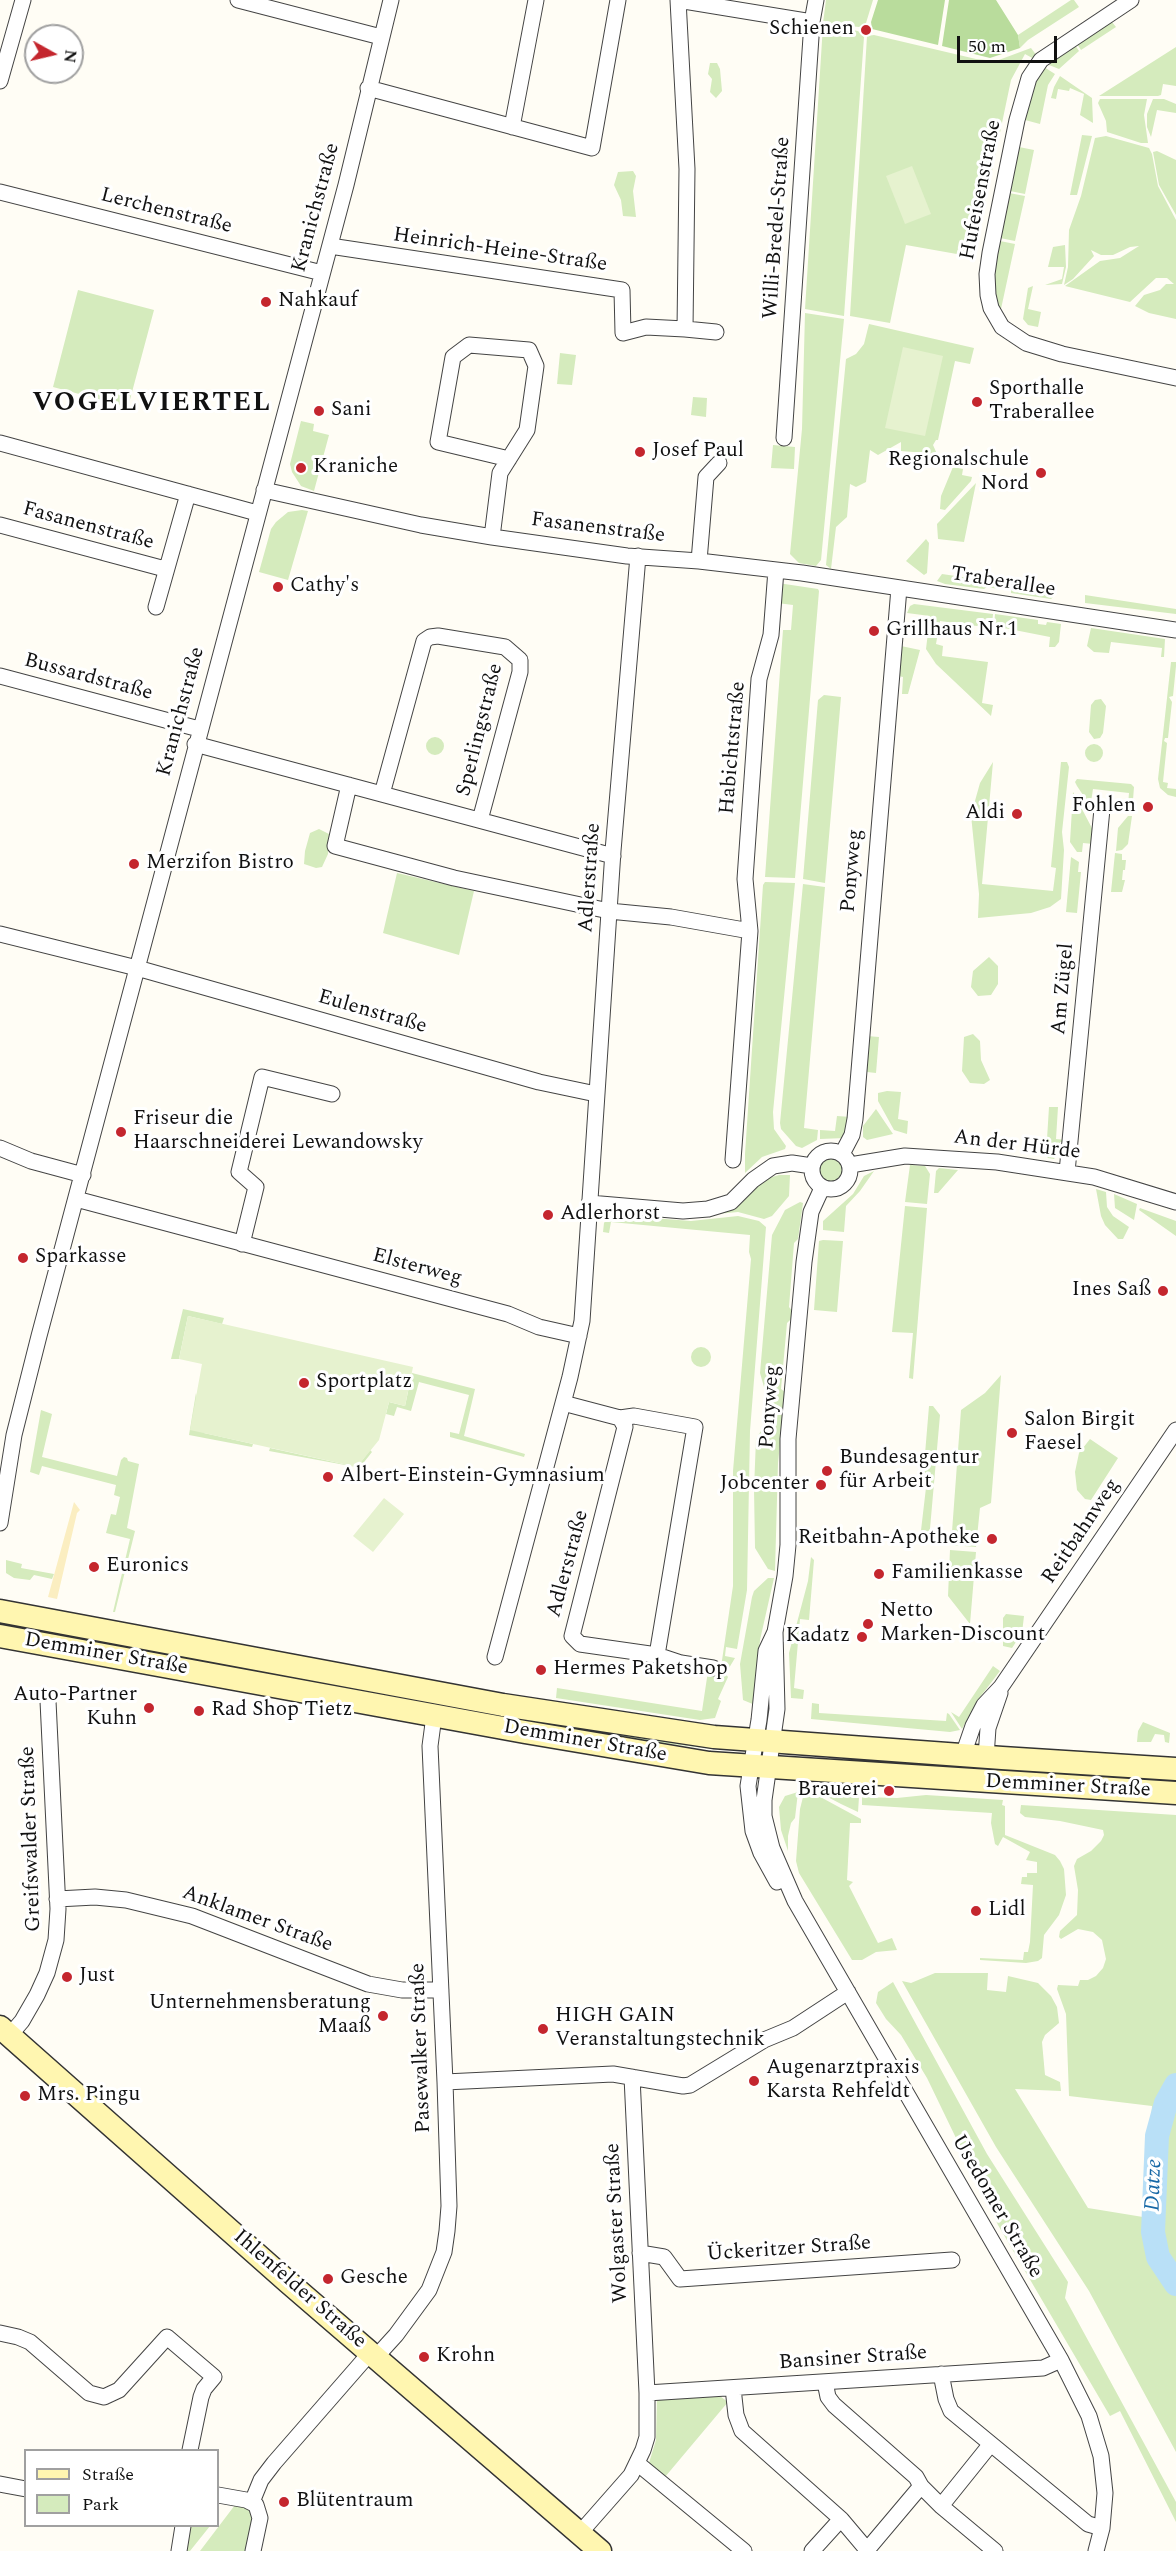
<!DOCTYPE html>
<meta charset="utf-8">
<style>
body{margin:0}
#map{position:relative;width:1176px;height:2551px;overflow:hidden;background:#fffdf5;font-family:Spectral,serif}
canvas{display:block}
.legend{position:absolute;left:24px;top:2449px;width:195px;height:78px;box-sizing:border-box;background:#fff;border:2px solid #a0a0a0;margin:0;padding:8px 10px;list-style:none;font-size:18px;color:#111}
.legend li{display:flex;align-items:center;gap:12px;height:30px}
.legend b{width:30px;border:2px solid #a0a0a0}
.north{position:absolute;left:24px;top:24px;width:60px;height:60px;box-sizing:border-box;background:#fff;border:2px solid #a0a0a0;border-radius:50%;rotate:98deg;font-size:16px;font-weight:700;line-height:24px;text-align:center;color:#111}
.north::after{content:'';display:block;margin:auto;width:21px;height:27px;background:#c4262e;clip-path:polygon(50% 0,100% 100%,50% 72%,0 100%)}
.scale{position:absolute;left:957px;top:36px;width:100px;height:27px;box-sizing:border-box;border:3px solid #111;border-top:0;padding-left:8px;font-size:18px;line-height:21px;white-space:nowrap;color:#111;-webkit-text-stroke:4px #fff;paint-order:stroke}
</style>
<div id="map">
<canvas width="1176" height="2551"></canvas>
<ul class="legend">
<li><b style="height:8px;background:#fff6b0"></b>Straße</li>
<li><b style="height:16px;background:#d5ebbd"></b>Park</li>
</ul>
<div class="north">N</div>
<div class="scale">50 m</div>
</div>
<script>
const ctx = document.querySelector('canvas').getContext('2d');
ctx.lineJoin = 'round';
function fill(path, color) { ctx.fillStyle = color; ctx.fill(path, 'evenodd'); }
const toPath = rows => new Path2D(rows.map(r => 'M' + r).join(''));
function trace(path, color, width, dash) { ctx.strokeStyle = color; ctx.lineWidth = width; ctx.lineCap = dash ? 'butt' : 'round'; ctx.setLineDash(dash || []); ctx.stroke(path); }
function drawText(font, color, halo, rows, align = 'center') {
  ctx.font = font + ' Spectral,serif'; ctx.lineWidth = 6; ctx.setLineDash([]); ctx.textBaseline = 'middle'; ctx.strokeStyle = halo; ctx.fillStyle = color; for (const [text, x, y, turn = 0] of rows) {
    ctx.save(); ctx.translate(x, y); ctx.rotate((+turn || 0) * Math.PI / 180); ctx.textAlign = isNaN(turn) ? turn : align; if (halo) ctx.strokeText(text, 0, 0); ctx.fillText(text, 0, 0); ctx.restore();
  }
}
const green = toPath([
 [826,0,873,0,866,23,859,27,823,23],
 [1071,0,1074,0,1079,7,1028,40,1020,48,1018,35],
 [1112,22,1116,27,1081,50,1077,44],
 [823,25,858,31,864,37,844,316,805,309],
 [874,35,976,59,996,61,1031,48,1037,56,1034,59,1025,54,1011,80,975,252,969,251,968,256,906,245,890,323,850,316,867,36],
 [1075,45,1079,51,1059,69,1049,65],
 [1176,47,1176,86,1163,84,1161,95,1158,96,1099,96],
 [710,63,717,63,720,69,722,91,716,98,710,92,712,79,708,74],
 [1044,67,1055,74,1048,85,1040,124,1025,120,1035,82],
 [1060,76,1092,98,1093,123,1080,115,1084,94,1070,88,1069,91,1058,89,1056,99,1051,98,1054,87],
 [1100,99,1147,99,1144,115,1148,143,1141,143,1107,132,1106,121,1098,103],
 [1153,99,1164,99,1176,104,1176,113,1157,110,1151,137,1147,127,1147,114],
 [1082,135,1092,136,1077,195,1070,195],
 [1106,136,1149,148,1152,154,1158,186,1176,220,1176,319,1149,313,1135,306,1144,295,1160,290,1166,284,1174,284,1167,278,1156,278,1130,302,1065,286,1100,261,1120,258,1139,246,1130,247,1113,255,1101,255,1091,250,1094,256,1073,279,1064,285,1068,267,1069,230,1081,196,1095,138],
 [1019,147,1034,150,1025,194,1010,191],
 [1157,151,1176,160,1176,215,1159,185,1153,152],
 [633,171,636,176,633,191,636,217,623,216,621,200,614,185,618,172],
 [1009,193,1025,196,1015,241,1000,238],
 [1000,241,1015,244,1001,309,998,309,995,299,993,279],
 [1065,245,1066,267,1062,284,1045,285,1062,279,1064,267,1048,267,1053,247],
 [1033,286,1028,309,1041,312,1038,327,1028,325,1023,319,1028,288],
 [78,290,154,310,128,407,53,387],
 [805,313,844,319,821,560,816,566,799,563,790,554,802,429],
 [869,324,974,348,970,364,955,361,938,440,936,440,933,445,937,454,901,451,901,442,878,455,870,450,866,482,856,487,850,484,847,517,836,527,831,569,826,565,846,359,856,354,864,344],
 [560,353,576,355,572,385,557,384],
 [693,397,707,398,706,417,691,415],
 [301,421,314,424,313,431,329,435,314,491,301,486,292,472,290,464],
 [773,445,795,447,794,469,771,468],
 [953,467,963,469,962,475,972,477,971,481,945,510,940,509,941,496],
 [976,483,964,542,938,539,937,524],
 [302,510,308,511,288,580,259,572,271,529,276,522,288,512],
 [926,539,929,543,927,573,924,575,906,561],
 [942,574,1003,583,1003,586,999,589,987,587,984,589,945,584,937,581],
 [778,583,818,589,819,591,795,878,765,877,783,630,791,630,793,605,777,603],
 [1011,584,1056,591,1056,594,1051,599,1011,593],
 [1085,595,1176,609,1176,614,1085,603],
 [914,604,993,614,992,625,977,626,940,621,936,644,943,646,942,656,988,662,982,703,993,705,991,716,936,664,926,649,930,616,907,613,910,606],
 [995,614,1038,620,1038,624,1046,625,1047,622,1061,624,1059,642,1055,647,1049,647,1050,637,994,626],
 [1091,628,1165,639,1164,657,1161,657,1162,648,1111,642,1109,653,1094,652,1087,646],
 [901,646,920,650,908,694,902,694,903,677,898,676],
 [1171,662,1176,662,1176,666,1173,696,1169,697,1172,702,1168,738,1165,738,1164,741,1167,743,1163,782,1168,783,1167,788,1176,789,1176,797,1168,795,1160,788,1158,779],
 [824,695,841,697,825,883,803,879,818,700],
 [1101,699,1106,706,1103,733,1100,738,1094,739,1089,732,1091,705,1095,700],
 '426 746a9 9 0 1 1 18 0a9 9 0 1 1-18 0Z',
 '1085 753a9 9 0 1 1 18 0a9 9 0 1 1-18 0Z',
 [993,762,982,884,1053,891,1056,868,1051,867,1061,762,1067,762,1069,767,1062,832,1064,850,1061,899,1050,907,1031,913,978,918,979,894,971,815,980,783],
 [1077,779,1131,784,1134,787,1132,813,1124,810,1128,805,1129,793,1093,789,1091,802,1087,801,1077,786,1075,782],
 [1073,792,1094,832,1093,844,1083,843,1082,852,1077,852,1070,842],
 [1128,816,1132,816,1128,844,1122,850,1116,851,1118,828],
 [319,829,329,834,328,854,322,867,316,868,304,864,305,851,310,833],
 [1115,853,1122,854,1122,860,1126,860,1125,870,1123,870,1122,880,1125,880,1122,892,1111,892],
 [1071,857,1079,862,1078,872,1081,872,1077,913,1066,912],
 [397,873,474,891,459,955,383,933],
 [765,882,795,883,773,1112,774,1129,786,1146,785,1149,762,1157,745,1173,745,1154,763,885],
 [803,884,825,887,804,1128,818,1130,817,1140,802,1148,796,1146,781,1129,780,1123],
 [989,957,998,966,998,984,991,995,978,996,971,987,973,971],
 [973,1034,980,1041,981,1060,990,1080,984,1084,970,1083,962,1071,964,1037],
 [867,1036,879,1037,876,1073,867,1072,865,1064],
 [887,1091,901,1092,898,1119,908,1121,907,1134,894,1130,878,1101,878,1093],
 [1049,1107,1058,1107,1056,1139,1066,1140,1066,1142,1060,1142,1059,1153,1054,1159,1048,1158,1046,1155],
 [876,1109,893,1134,867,1140,863,1137,863,1126],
 [837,1116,851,1117,845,1138,820,1139,820,1130,835,1131],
 '819 1170a12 12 0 1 1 24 0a12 12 0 1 1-24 0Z',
 [910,1165,925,1166,930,1174,927,1204,905,1202],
 [939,1168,958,1170,938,1193,934,1193,936,1171],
 [874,1171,860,1191,846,1206,844,1232,823,1230,823,1221,853,1194,864,1176],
 [779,1175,790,1175,789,1196,772,1216,764,1219,738,1212,717,1214,769,1178],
 [1096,1189,1106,1192,1107,1207,1113,1216,1129,1227,1123,1239,1118,1239,1105,1225,1101,1216],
 [1114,1194,1137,1204,1134,1220,1115,1208],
 [800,1202,803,1203,798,1239,794,1243,789,1307,793,1312,792,1318,787,1323,781,1389,785,1392,784,1408,781,1408,775,1405,764,1387,760,1373,772,1235,785,1210],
 [905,1206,927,1208,913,1379,909,1378,913,1333,892,1332],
 [1140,1208,1176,1221,1176,1236,1139,1210],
 [614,1215,691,1221,738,1216,759,1221,766,1227,750,1431,747,1590,737,1649,726,1647,725,1656,735,1658,729,1668,721,1667,733,1586,733,1471,751,1259,749,1252,750,1235,611,1222,609,1233,603,1232,604,1223,608,1217],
 [823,1240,843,1241,837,1312,814,1310,819,1241],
 [183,1309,224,1318,222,1324,188,1316,179,1359,171,1359],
 '691 1357a10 10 0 1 1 20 0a10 10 0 1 1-20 0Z',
 [412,1373,475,1389,464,1436,525,1454,524,1457,450,1437,450,1432,459,1434,469,1395,419,1382,411,1411,397,1407,394,1416,386,1414,389,1402,405,1406],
 [1001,1375,991,1503,980,1508,976,1547,951,1545,961,1410,985,1393],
 [196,1393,204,1433,253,1444,252,1447,189,1435],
 [929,1406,933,1406,940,1415,929,1540,927,1540,920,1539,927,1479,923,1478],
 [41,1410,52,1414,42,1457,117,1476,121,1460,124,1457,127,1458,128,1461,139,1464,127,1528,135,1531,115,1612,113,1612,130,1539,106,1533,111,1514,116,1515,120,1497,114,1495,116,1485,42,1466,39,1475,30,1472],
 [776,1415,783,1415,778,1463,775,1571,768,1569,755,1548,754,1489,756,1439,769,1418],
 [1090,1439,1118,1458,1091,1500,1085,1499,1077,1490,1075,1472,1079,1453],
 [270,1448,357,1467,370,1450,372,1452,357,1471,356,1467,269,1451],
 [950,1550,976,1552,970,1624,948,1596],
 [811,1557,814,1560,809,1620,800,1619,794,1688,804,1690,803,1699,791,1698,789,1653,808,1581],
 [6,1560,22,1564,21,1568,54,1574,52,1579,34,1575,30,1580,14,1578,6,1573],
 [768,1578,774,1578,760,1640,755,1705,743,1700,740,1664,752,1597,754,1591],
 [1006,1614,1024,1616,1022,1633,1012,1648,1003,1646,1003,1618],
 [993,1666,1000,1671,977,1701,962,1729,951,1712,959,1717],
 [710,1670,725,1673,728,1677,718,1699,721,1701,715,1718,700,1720,556,1698,557,1688,702,1711,708,1671],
 [407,1696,714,1744,713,1749,560,1731,405,1703],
 [812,1703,819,1704,819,1713,946,1721,947,1713,949,1714,960,1730,950,1732,811,1719],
 [1143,1722,1170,1733,1169,1743,1165,1742,1164,1735,1155,1734,1151,1742,1137,1742,1138,1731],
 [798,1792,795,1818,791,1823,788,1836,788,1851,781,1830,779,1807,785,1796],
 [806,1793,813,1793,861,1819,861,1823,850,1823,847,1880,853,1882,849,1886,878,1943,892,1938,897,1950,876,1952,862,1960,852,1960,799,1873,796,1861,800,1809,803,1797],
 [822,1794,859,1797,858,1812,841,1804],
 [926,1795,1003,1800,1002,1805,1005,1806,1005,1835,1055,1855,1060,1861,1064,1869,1066,1895,1059,1915,1044,1935,1042,1958,1038,1961,1026,1963,980,1960,980,1958,1023,1960,1024,1952,1028,1952,1030,1942,1033,1885,1021,1884,1022,1877,1027,1877,1027,1873,1037,1873,1037,1862,1026,1860,1030,1852,1003,1837,998,1846,995,1844,991,1823,992,1813,862,1805,862,1797,897,1798],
 [1021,1805,1176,1815,1176,2452,1089,2291,996,2147,902,1981,911,1983,935,1973,988,1973,987,1990,1006,1992,1008,1976,1038,1983,1051,1996,1057,2007,1059,2023,1045,2035,1042,2042,1045,2075,1060,2082,1061,2091,1015,2089,1088,2208,1143,2217,1152,2106,1069,2096,1066,2014,1057,1989,1058,1985,1078,1986,1080,1980,1088,1980,1096,1976,1103,1968,1106,1959,1102,1940,1093,1932,1078,1929,1061,1939,1059,1937,1060,1931,1077,1915,1078,1890,1074,1866,1077,1859,1091,1851,1101,1841,1104,1835,1103,1830,1060,1821,1025,1817,1020,1813],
 [893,1982,987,2154,1068,2282,1065,2298,1176,2502,1176,2522,1120,2411,1110,2416,998,2225,927,2078,901,2035,886,2019,876,2003,878,1992],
 [717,2394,728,2402,665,2477,649,2463,656,2440,657,2399],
 [235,2505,247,2507,255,2514,248,2551,200,2551],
 [187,2526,210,2526,190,2551,186,2551]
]);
const forest = toPath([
 [878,0,945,0,938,45,872,29,871,22],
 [949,0,996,0,1018,35,1020,48,990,58,942,46]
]);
const sand = toPath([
 [74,1502,80,1510,77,1513,57,1599,48,1597]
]);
const pitch = toPath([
 [912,166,931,214,905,224,886,176],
 [903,347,943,356,925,436,885,428],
 [188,1316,413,1367,405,1406,389,1402,379,1440,357,1467,190,1430,202,1364,179,1359],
 [384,1498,404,1514,373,1552,353,1536]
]);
const river = toPath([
 [1176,2085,1166,2103,1157,2136,1153,2232,1158,2257,1176,2284]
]);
const street = toPath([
 [238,0,381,37],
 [678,0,812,22],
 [1131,0,1041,60,1029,78,1017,120,990,253,987,274,988,295,991,308,1002,327,1026,343,1062,354,1176,378],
 [0,81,23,0],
 [368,88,592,148,618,0],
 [512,127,536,0],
 [0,192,322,273],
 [330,246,622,290,623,333,646,327,685,329,687,169,678,0],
 [685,329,716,332],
 [784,438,812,22,816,0],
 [0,443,257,513],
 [264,490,421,525,492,537,627,556,699,561,802,573,1176,630],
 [0,525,165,569],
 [492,537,500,473,527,430,536,366,529,350,469,345,453,357,438,442,509,459],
 [699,561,706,477,719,463],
 [156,607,188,494],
 [0,676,199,729],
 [195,744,613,856],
 [349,785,335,846,454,878,609,911,671,917,750,931],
 [382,794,424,641,430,637,438,636,505,647,520,660,520,672,480,820],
 [0,934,137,968,539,1082,596,1094],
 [0,1148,31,1161,83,1175],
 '812 1170a19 19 0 1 1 38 0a19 19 0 1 1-38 0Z',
 [842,1154,852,1135,855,1119,899,588],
 [733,1160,750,931,745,879,759,679,771,635,776,570],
 [850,1165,905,1156,997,1162,1094,1177,1176,1202],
 [1067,1172,1102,809],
 [76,1199,508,1314,539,1327,579,1336],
 [589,1203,683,1211,708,1209,731,1202,753,1180,773,1166,792,1163,812,1166],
 [242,1244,256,1187,239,1172,262,1077,332,1094],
 [563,1403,620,1418,625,1427,572,1636,580,1644,657,1655,681,1663,713,1668],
 [620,1418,634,1416,695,1427,657,1655],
 [0,1523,14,1435,39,1336,346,185,391,0],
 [775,1632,777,1709,764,1800,764,1816,772,1848,795,1901,1061,2360,1089,2416,1101,2456,1105,2493,1102,2528,1096,2551],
 [495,1657,570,1377,582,1321,613,851,638,556],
 [963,1755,973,1726,984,1705,1001,1687,1176,1430],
 [986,1757,988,1728,1000,1693],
 [777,1882,761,1853,753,1831,748,1786,759,1720,766,1651,775,1632,785,1576,788,1545,788,1439,804,1262,811,1212,822,1188],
 [57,1899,95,1897,126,1900,192,1916,368,1984,402,1990,441,1990],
 [10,2035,22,2021,37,1995,47,1973,56,1940,58,1909,48,1701],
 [445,2082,613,2074,683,2086,690,2085,764,2040,793,2028,848,1992],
 [640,2253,664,2257,680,2279,952,2260],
 [0,2333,18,2337,30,2342,89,2393,104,2397,119,2390,167,2337,214,2377,204,2389,201,2397,190,2450],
 [376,2357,396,2335,429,2290,444,2252,447,2231,449,2206,445,2082,430,1746,434,1716],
 [941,2374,946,2399,951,2411,1088,2524,1102,2528],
 [825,2382,828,2397,834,2405,916,2477,921,2486,941,2506,995,2551],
 [733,2388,736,2415,742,2431,841,2519,868,2551],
 [647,2393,1043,2368,1061,2360],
 [637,2463,744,2551],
 [0,2484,26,2489],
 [218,2495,246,2500,256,2505,260,2518,253,2551],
 [252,2502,261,2480,274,2463,370,2353],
 [941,2506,990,2445],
 [580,2533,631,2475,643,2450,647,2437,647,2393,632,2077],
 [867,2550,921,2486],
 [179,2551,183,2526],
 [812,2551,841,2519]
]);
const secondary = toPath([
 [0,1611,503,1705,714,1737,1002,1758,1176,1769],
 [0,1636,525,1732,709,1763,1176,1793],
 [0,2027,288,2282,600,2551]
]);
const markers = [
 [866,30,6,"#c4262e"],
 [266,302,6,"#c4262e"],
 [977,402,6,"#c4262e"],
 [319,411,6,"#c4262e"],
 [640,452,6,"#c4262e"],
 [301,468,6,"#c4262e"],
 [1041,473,6,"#c4262e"],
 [278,587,6,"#c4262e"],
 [874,631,6,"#c4262e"],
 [1148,807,6,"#c4262e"],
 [1017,814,6,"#c4262e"],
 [134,864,6,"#c4262e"],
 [121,1132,6,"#c4262e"],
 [548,1215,6,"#c4262e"],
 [23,1258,6,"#c4262e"],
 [1163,1291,6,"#c4262e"],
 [304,1383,6,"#c4262e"],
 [1012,1433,6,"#c4262e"],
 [827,1471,6,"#c4262e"],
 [328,1477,6,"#c4262e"],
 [821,1485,6,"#c4262e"],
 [992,1539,6,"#c4262e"],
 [94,1567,6,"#c4262e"],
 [879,1574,6,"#c4262e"],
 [868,1624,6,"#c4262e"],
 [862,1637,6,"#c4262e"],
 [541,1670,6,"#c4262e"],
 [149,1708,6,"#c4262e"],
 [199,1711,6,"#c4262e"],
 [889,1791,6,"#c4262e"],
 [976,1911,6,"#c4262e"],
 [67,1977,6,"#c4262e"],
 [383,2016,6,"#c4262e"],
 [543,2029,6,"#c4262e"],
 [754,2081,6,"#c4262e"],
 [25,2096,6,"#c4262e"],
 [328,2279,6,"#c4262e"],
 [424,2357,6,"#c4262e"],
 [284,2502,6,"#c4262e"]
];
const poiNames = [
 ["Schienen",854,30,"right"],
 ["Nahkauf",278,302],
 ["Sporthalle",989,390],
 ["Traberallee",989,414],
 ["Sani",331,411],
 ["Josef Paul",652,452],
 ["Regionalschule",1029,461,"right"],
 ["Nord",1029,485,"right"],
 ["Kraniche",313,468],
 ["Cathy's",290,587],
 ["Grillhaus Nr.1",886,631],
 ["Fohlen",1136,807,"right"],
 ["Aldi",1005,814,"right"],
 ["Merzifon Bistro",146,864],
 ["Friseur die",133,1120],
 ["Haarschneiderei Lewandowsky",133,1144],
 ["Adlerhorst",560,1215],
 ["Sparkasse",35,1258],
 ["Ines Saß",1151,1291,"right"],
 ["Sportplatz",316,1383],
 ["Salon Birgit",1024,1421],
 ["Faesel",1024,1445],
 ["Bundesagentur",839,1459],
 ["für Arbeit",839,1483],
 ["Albert-Einstein-Gymnasium",340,1477],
 ["Jobcenter",809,1485,"right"],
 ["Reitbahn-Apotheke",980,1539,"right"],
 ["Euronics",106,1567],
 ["Familienkasse",891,1574],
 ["Netto",880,1612],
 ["Marken-Discount",880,1636],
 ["Kadatz",850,1637,"right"],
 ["Hermes Paketshop",553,1670],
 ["Auto-Partner",137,1696,"right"],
 ["Kuhn",137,1720,"right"],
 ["Rad Shop Tietz",211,1711],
 ["Brauerei",877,1791,"right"],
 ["Lidl",988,1911],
 ["Just",79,1977],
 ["Unternehmensberatung",371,2004,"right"],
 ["Maaß",371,2028,"right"],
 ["HIGH GAIN",555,2017],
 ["Veranstaltungstechnik",555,2041],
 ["Augenarztpraxis",766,2069],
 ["Karsta Rehfeldt",766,2093],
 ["Mrs. Pingu",37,2096],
 ["Gesche",340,2279],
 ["Krohn",436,2357],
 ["Blütentraum",296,2502]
];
const streetNames = [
 ["Hufeisenstraße",982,190,-79],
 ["Kranichstraße",317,208,-75],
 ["Lerchenstraße",166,212,14],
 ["Willi-Bredel-Straße",778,228,-86],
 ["Heinrich-Heine-Straße",500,251,8],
 ["Fasanenstraße",88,527,15],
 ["Fasanenstraße",598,529,7],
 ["Traberallee",1003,583,9],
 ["Bussardstraße",88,678,15],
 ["Kranichstraße",182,712,-75],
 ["Sperlingstraße",481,730,-76],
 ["Habichtstraße",734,748,-85],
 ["Ponyweg",853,871,-85],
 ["Adlerstraße",591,878,-86],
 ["Am Zügel",1064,989,-85],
 ["Eulenstraße",372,1013,16],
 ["An der Hürde",1017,1146,7],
 ["Elsterweg",417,1268,15],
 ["Ponyweg",771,1407,-86],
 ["Reitbahnweg",1082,1532,-56],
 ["Adlerstraße",569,1564,-75],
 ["Demminer Straße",106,1655,10],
 ["Demminer Straße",585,1742,10],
 ["Demminer Straße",1068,1787,3],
 ["Greifswalder Straße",32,1839,-92],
 ["Anklamer Straße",257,1920,20],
 ["Pasewalker Straße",422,2048,-92],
 ["Usedomer Straße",996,2207,60],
 ["Wolgaster Straße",618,2223,-93],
 ["Ückeritzer Straße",789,2250,-4],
 ["Ihlenfelder Straße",299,2290,41],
 ["Bansiner Straße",853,2359,-4]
];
const waterNames = [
 ["Datze",1155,2185,-88]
];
const districtNames = [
 ["VOGELVIERTEL",152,405]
];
fill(green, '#d5ebbd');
fill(forest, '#b9dc9c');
fill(sand, '#fbeec1');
fill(pitch, '#e6f2cf');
trace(river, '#b9e0f7', 24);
trace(street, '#444', 17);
trace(secondary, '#333', 25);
trace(street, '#fff', 15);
trace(secondary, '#fff6b0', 22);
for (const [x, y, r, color] of markers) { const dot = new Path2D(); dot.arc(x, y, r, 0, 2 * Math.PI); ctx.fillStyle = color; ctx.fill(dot); trace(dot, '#fff', 2); }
drawText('21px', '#111', '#fff', poiNames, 'left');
drawText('21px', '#111', '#fff', streetNames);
drawText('italic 22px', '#1768a6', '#fff', waterNames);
ctx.letterSpacing = '1.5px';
drawText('bold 27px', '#111', '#fff', districtNames);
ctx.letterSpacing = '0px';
</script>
